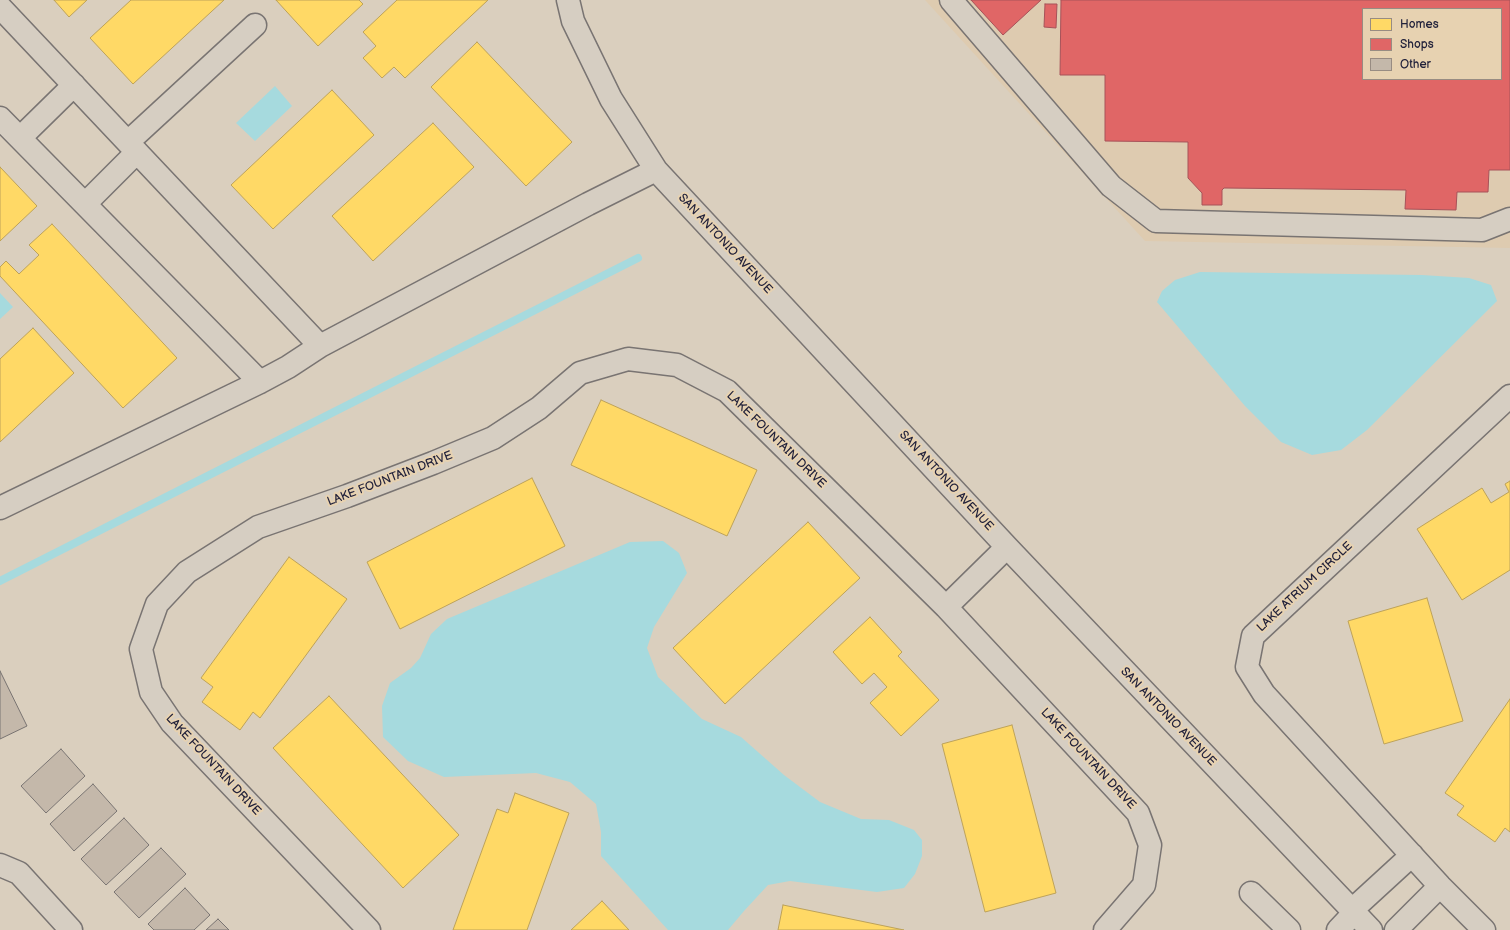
<!DOCTYPE html>
<style>
body{margin:0}
#map{position:relative;width:1510px;height:930px;overflow:hidden;background:#dacfbe;font-family:"Balsamiq Sans",sans-serif}
canvas{display:block}
.legend{position:absolute;left:1362px;top:8px;width:140px;height:72px;box-sizing:border-box;background:#e7d2b1;border:1px solid #988c82;margin:0;padding:5px 7px;list-style:none;font-size:12px;color:#22223b}
.legend li{display:flex;align-items:center;gap:8px;height:20px}
.legend b{width:20px;border:1px solid #988c82}
</style>
<div id="map">
<canvas width="1510" height="930"></canvas>
<ul class="legend">
<li><b style="height:11px;background:#ffd966"></b>Homes</li>
<li><b style="height:11px;background:#e06666"></b>Shops</li>
<li><b style="height:11px;background:#c4b8aa"></b>Other</li>
</ul>
</div>
<script>
const ctx = document.querySelector('canvas').getContext('2d');
ctx.lineJoin = 'round';
function fill(path, color) { ctx.fillStyle = color; ctx.fill(path, 'evenodd'); }
const toPath = rows => new Path2D(rows.map(r => 'M' + r).join(''));
function trace(path, color, width, dash) { ctx.strokeStyle = color; ctx.lineWidth = width; ctx.lineCap = dash ? 'butt' : 'round'; ctx.setLineDash(dash || []); ctx.stroke(path); }
function drawText(font, color, halo, rows, align = 'center') {
  ctx.font = font + ' "Balsamiq Sans",sans-serif'; ctx.lineWidth = 4; ctx.setLineDash([]); ctx.textBaseline = 'middle'; ctx.strokeStyle = halo; ctx.fillStyle = color; for (const [text, x, y, turn = 0] of rows) {
    ctx.save(); ctx.translate(x, y); ctx.rotate((+turn || 0) * Math.PI / 180); ctx.textAlign = isNaN(turn) ? turn : align; if (halo) ctx.strokeText(text, 0, 0); ctx.fillText(text, 0, 0); ctx.restore();
  }
}
const built = toPath([
 [925,0,1510,0,1510,248,1145,241],
 [1363,9,1501,9,1501,79,1363,79]
]);
const water = toPath([
 [275,86,292,106,255,141,236,123],
 [1200,272,1422,275,1469,278,1491,285,1497,301,1367,430,1341,450,1312,455,1281,442,1245,406,1157,302,1162,291,1175,280],
 [0,293,13,307,0,319],
 [663,541,679,553,687,573,654,627,647,648,658,677,702,719,741,737,784,775,820,802,861,819,889,820,914,830,922,840,922,856,915,874,904,888,877,892,790,881,768,885,744,911,728,930,668,930,601,856,601,832,596,804,570,782,536,773,444,777,408,761,383,737,382,706,390,683,411,668,420,658,431,634,447,619,630,542]
]);
const homes = toPath([
 [54,0,87,0,69,17,54,0],
 [131,0,224,0,133,84,90,38,131,0],
 [276,0,359,0,363,4,318,46,276,0],
 [397,0,488,0,405,78,394,67,382,78,363,58,376,46,363,32,397,0],
 [477,42,572,142,526,186,431,87,477,42],
 [332,90,374,135,273,229,231,185,332,90],
 [433,123,474,167,373,261,332,216,433,123],
 [0,167,37,206,0,241,0,167],
 [52,224,177,358,123,408,0,276,0,267,6,261,19,274,39,255,29,245,52,224],
 [33,328,74,373,0,442,0,359,33,328],
 [601,400,757,470,727,536,571,465,601,400],
 [532,478,565,546,400,629,367,562,532,478],
 [1510,481,1510,570,1462,600,1417,529,1482,488,1491,503,1509,492,1505,484,1510,481],
 [808,522,860,578,725,704,673,648,808,522],
 [289,557,347,599,260,718,253,712,240,730,202,702,213,687,201,678,289,557],
 [1427,598,1463,721,1384,744,1348,621,1427,598],
 [870,617,902,652,898,656,939,700,901,736,870,703,887,687,874,673,862,684,833,652,870,617],
 [329,696,459,835,403,888,273,748,329,696],
 [1510,699,1510,832,1505,828,1495,842,1457,815,1464,806,1445,793,1510,699],
 [1012,725,1056,893,985,912,942,744,1012,725],
 [515,793,569,813,527,930,453,930,497,809,508,813,515,793],
 [602,901,629,930,571,930,602,901],
 [783,905,904,930,778,930,783,905]
]);
const shops = toPath([
 [971,0,1041,0,1003,35,971,0],
 [1061,0,1510,0,1510,170,1489,170,1488,192,1457,192,1456,210,1405,209,1406,190,1224,188,1222,190,1222,205,1202,205,1202,193,1188,178,1188,142,1105,141,1105,75,1060,75,1061,0],
 [1363,9,1501,9,1501,79,1363,79,1363,9],
 [1045,4,1057,4,1056,28,1044,27,1045,4]
]);
const stream = toPath([
 [0,581,638,258]
]);
const building = toPath([
 [0,671,27,726,0,739,0,671],
 [61,749,85,776,46,813,21,786,61,749],
 [93,784,117,811,74,851,50,824,93,784],
 [124,818,149,845,106,885,81,859,124,818],
 [161,848,186,874,139,918,114,892,161,848],
 [185,888,210,915,194,930,154,930,148,924,185,888],
 [218,919,229,930,206,930,218,919]
]);
const minor = toPath([
 [568,0,573,21,611,99,656,170,1007,547,1371,930],
 [951,0,1111,186,1156,221,1482,230,1510,219],
 [0,7,320,346],
 [0,118,260,382],
 [20,138,74,85],
 [128,142,255,25],
 [85,204,137,152],
 [0,508,260,382,288,367,320,346,588,204,656,170],
 [946,607,1007,547],
 [0,865,19,873,71,930],
 [1251,893,1289,930],
 [1352,910,1412,855],
 [369,930,172,723,151,692,141,649,157,604,187,572,258,527,347,496,433,463,493,438,539,408,580,373,628,359,677,365,727,391,946,607,1138,813,1150,845,1144,885,1105,930],
 [1338,930,1354,913],
 [1396,930,1440,886],
 [1484,930,1440,886,1264,694,1247,667,1253,636,1510,396]
]);
const streetNames = [
 ["SAN ANTONIO AVENUE",725,244,47],
 ["LAKE FOUNTAIN DRIVE",776,440,44],
 ["LAKE FOUNTAIN DRIVE",390,479,-21],
 ["SAN ANTONIO AVENUE",946,481,47],
 ["LAKE ATRIUM CIRCLE",1305,587,-43],
 ["SAN ANTONIO AVENUE",1168,717,46],
 ["LAKE FOUNTAIN DRIVE",1088,759,47],
 ["LAKE FOUNTAIN DRIVE",213,765,47]
];
fill(built, '#decbb0');
fill(water, '#a6dade');
fill(homes, '#ffd966');
trace(homes, '#bda259', 1);
fill(shops, '#e06666');
trace(shops, '#a75259', 1);
trace(stream, '#a6dade', 8);
fill(building, '#c4b8aa');
trace(building, '#797472', 1);
trace(minor, '#797472', 25);
trace(minor, '#d6cec2', 22);
drawText('12px', '#22223b', '#e7d2b1', streetNames);
</script>
